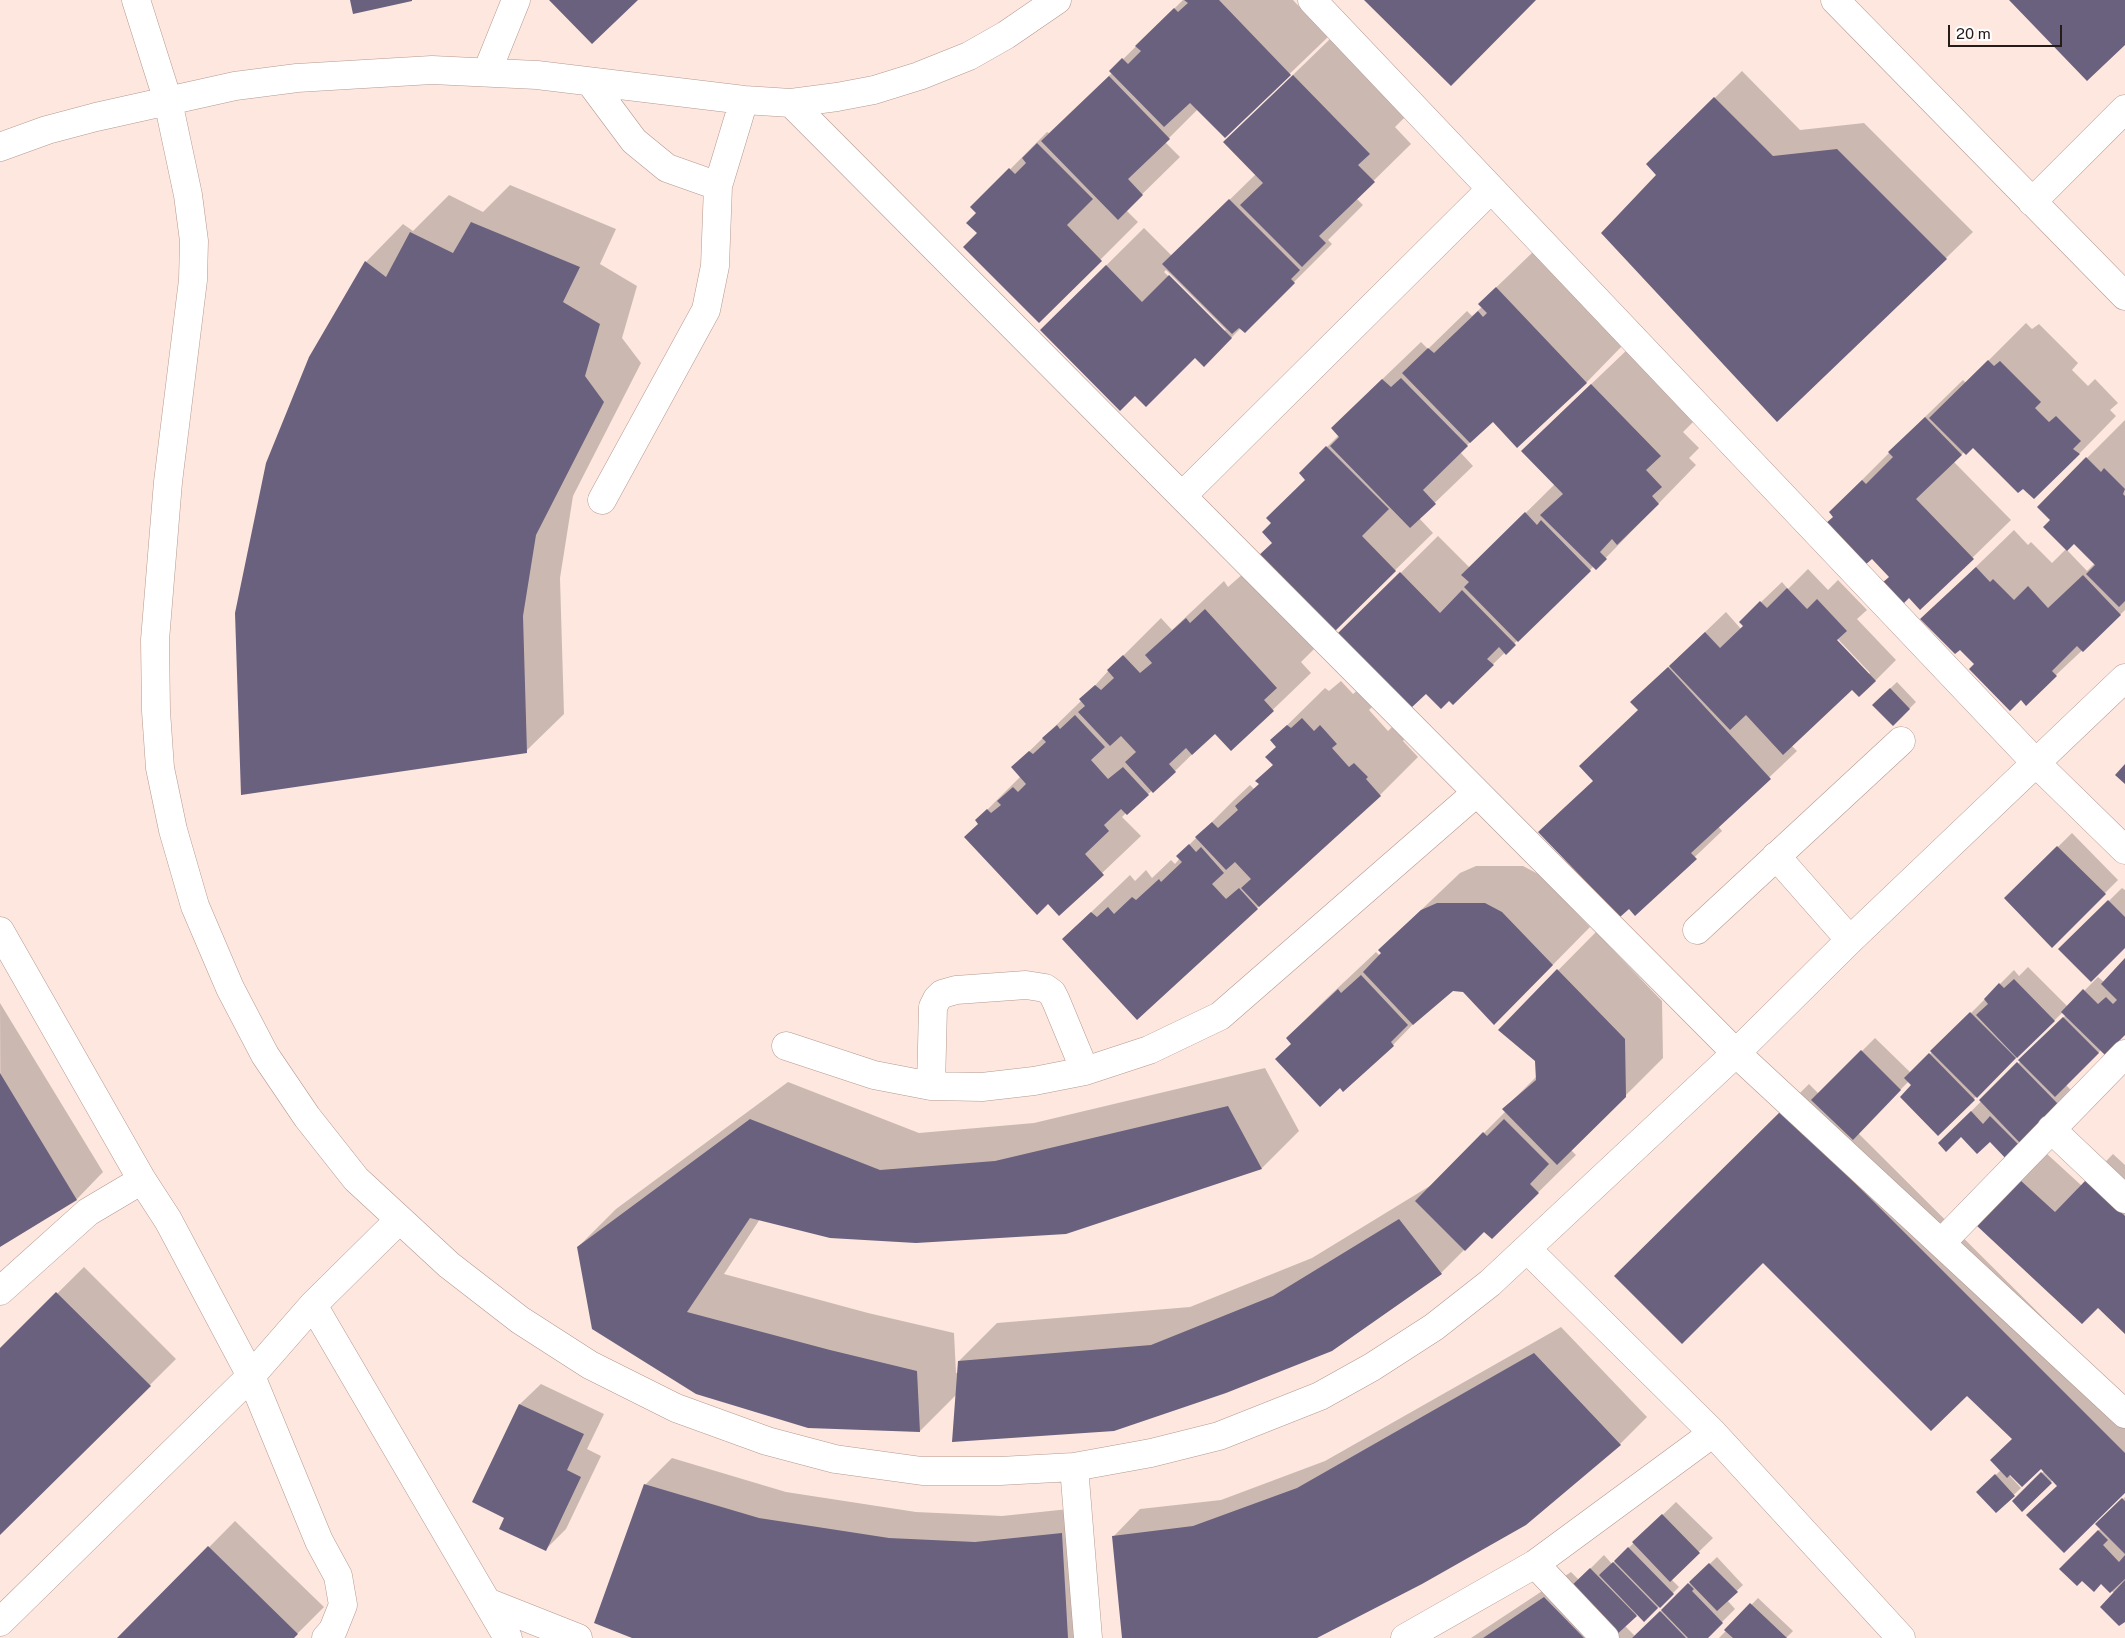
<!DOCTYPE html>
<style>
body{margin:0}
#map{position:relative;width:2125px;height:1638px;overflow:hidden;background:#fee7de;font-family:"Public Sans",sans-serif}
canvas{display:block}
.scale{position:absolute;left:1948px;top:25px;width:114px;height:22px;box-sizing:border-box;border:2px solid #251b17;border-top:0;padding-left:6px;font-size:15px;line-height:18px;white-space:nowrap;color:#251b17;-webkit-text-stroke:4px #fff;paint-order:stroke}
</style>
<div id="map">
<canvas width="2125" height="1638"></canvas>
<div class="scale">20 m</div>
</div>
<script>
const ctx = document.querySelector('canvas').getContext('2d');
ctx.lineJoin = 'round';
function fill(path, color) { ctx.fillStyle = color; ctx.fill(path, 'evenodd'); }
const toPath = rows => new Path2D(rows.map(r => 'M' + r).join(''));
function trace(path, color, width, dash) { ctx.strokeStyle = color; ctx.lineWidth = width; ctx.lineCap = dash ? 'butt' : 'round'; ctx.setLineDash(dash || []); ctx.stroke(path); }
const shadow = toPath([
 [1183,0,1293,0,1328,37,1225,136,1198,109,1165,142,1180,157,1126,210,1138,222,1039,321,979,233,978,213,972,208,1047,132,1049,133,1112,73,1111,71],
 [1331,38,1406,116,1395,127,1411,144,1356,198,1363,205,1328,240,1332,244,1245,331,1241,328,1204,365,1195,357,1135,394,1041,330,1144,228,1172,256,1256,174,1262,105],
 [1166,270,1226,330,1224,331,1164,272],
 [1742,71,1800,130,1864,123,1973,232,1946,258,1648,164],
 [510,185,616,229,600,264,637,286,622,338,641,363,573,496,560,578,564,714,526,751,366,262,403,224,413,231,449,195,483,212],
 [1534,251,1623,345,1586,383,1493,420,1460,452,1473,466,1419,518,1433,533,1332,632,1273,543,1272,523,1307,480,1301,473,1339,435,1370,391,1421,342,1428,349,1467,311,1472,316,1482,307,1479,304],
 [2026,323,2032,329,2039,324,2078,363,2072,370,2088,386,2095,379,2118,403,2110,410,2116,416,2079,454,1973,446,1965,451,1954,462,2011,520,1921,608,1830,512,1927,415,1963,380,1966,383],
 [1630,347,1698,417,1683,432,1699,448,1689,458,1696,465,1596,568,1594,566,1453,703,1449,699,1426,692,1339,634,1438,536,1470,568,1555,484,1560,414],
 [2125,420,2125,610,2056,675,1976,664,1960,648,1922,619,2014,530,2028,545,2031,542,2052,563,2066,549,2052,520,2038,507],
 [2074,542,2095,563,2087,571,2067,550],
 [1808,569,1828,590,1838,580,1867,610,1857,619,1896,660,1875,681,1852,688,1791,745,1797,751,1718,826,1722,831,1635,914,1594,780,1639,710,1632,702,1726,612,1741,629,1745,626,1740,622,1782,582,1788,589],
 [1834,635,1870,673,1868,675,1832,637],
 [1244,573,1314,649,1301,662,1311,673,1231,750,1215,732,1175,771,1126,813,1122,817,1141,836,1059,914,977,820,1021,776,1013,767,1082,700,1109,670,1161,618,1172,630,1224,581,1228,587],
 [1341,681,1353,694,1359,689,1374,705,1369,710,1388,731,1393,726,1405,738,1403,741,1418,757,1380,795,1137,1018,1063,939,1130,875,1135,881,1146,870,1152,878,1171,860,1175,864,1180,858,1178,856,1234,800,1250,785,1254,789,1260,783,1257,781,1274,764,1277,746,1272,740,1325,688,1329,691],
 [1897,682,1916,702,1893,725,1873,705],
 [2072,833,2118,880,2052,946,2005,899],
 [1476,866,1523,866,1540,875,1590,927,1532,986,1463,990,1453,989,1423,1014,1393,1045,1292,1043,1287,1038,1325,1000,1376,952,1380,956,1383,953,1379,950,1460,873],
 [2122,888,2125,890,2125,946,2060,949],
 [1596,932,1662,1001,1663,1058,1571,1150,1576,1155,1492,1238,1484,1230,1441,1273,957,1394,920,1431,808,1427,578,1247,616,1209,788,1082,919,1133,1034,1123,1265,1068,1299,1131,1262,1168,760,1219,724,1274,868,1313,954,1333,956,1373,958,1373,959,1361,997,1323,1190,1307,1312,1258,1433,1184,1506,1111,1504,1109,1537,1076,1536,1061,1500,1029],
 [2125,960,2125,1033,2101,1050,2066,1085,2072,1091,2009,1160,1990,1140,1961,1136,1940,1143,2066,1015,2063,1012,1938,1134,1913,1085,1909,1081,1858,1133,2125,1399,2125,1492,2058,1486,2053,1480,2022,1510,2014,1501,2044,1471,2041,1468,2009,1475,2021,1488,1996,1512,1978,1492,2001,1470,2013,1439,1967,1394,1763,1262,1616,1276,1809,1084,1819,1094,1875,1038,1911,1073,2014,970,2019,976,2028,967,2068,1007,2098,977,2104,982],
 [0,1003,103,1172,77,1199,1,1245],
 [2046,1153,2082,1186,2113,1154,2125,1165,2125,1332,2098,1307,1978,1225],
 [84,1267,176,1359,0,1534,0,1350],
 [1561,1327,1647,1417,1620,1444,1525,1524,1314,1638,1123,1638,1114,1536,1140,1509,1221,1500,1325,1461],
 [541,1384,604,1414,587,1449,601,1456,566,1529,545,1550,506,1517,474,1501,520,1404],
 [672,1458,786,1492,916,1512,1002,1516,1088,1507,1096,1638,635,1638,645,1485],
 [2125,1497,2125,1620,2115,1594,2102,1582,2082,1579,2061,1569,2101,1528,2097,1524],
 [1676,1502,1713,1538,1671,1579,1679,1587,1660,1606,1644,1620,1638,1613,1625,1626,1635,1636,1717,1557,1743,1585,1727,1600,1735,1609,1706,1638,1471,1638,1571,1572,1579,1580,1604,1555,1612,1564],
 [235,1521,324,1607,293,1638,119,1638],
 [1758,1598,1793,1631,1786,1638,1719,1638]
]);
const building = toPath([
 [350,0,412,0,412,1,353,14],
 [549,0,638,0,592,44],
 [1184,0,1219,0,1291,75,1225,138,1190,103,1164,127,1109,71,1122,58,1128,64,1141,51,1135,46,1174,8,1178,12,1188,3],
 [1364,0,1536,0,1451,86],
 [2009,0,2125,0,2125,45,2087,81],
 [1293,75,1370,154,1358,165,1375,182,1319,236,1326,243,1302,267,1240,205,1263,183,1223,142],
 [1109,76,1170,139,1128,179,1143,195,1118,220,1041,141],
 [1714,97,1773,156,1837,149,1947,259,1777,422,1601,233,1656,175,1646,164],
 [1037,143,1093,199,1067,225,1102,261,1039,323,963,247,977,233,966,223,976,213,970,207,1009,168,1015,174,1026,163,1022,158],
 [1229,199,1300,270,1291,279,1295,283,1245,333,1239,328,1232,334,1162,264],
 [471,222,580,267,563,302,600,324,585,376,604,402,536,535,523,616,527,753,241,795,235,613,266,463,309,357,365,261,386,277,410,232,453,253],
 [1106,265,1142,302,1169,275,1232,338,1204,367,1195,358,1146,407,1135,396,1120,411,1040,330],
 [1496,287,1587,383,1517,448,1493,422,1470,443,1402,373,1428,348,1434,353,1478,311,1483,317,1487,313,1478,304],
 [1988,360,1994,366,2000,361,2041,402,2035,408,2049,422,2056,416,2081,441,2073,449,2080,454,2034,499,2023,489,2018,493,1973,448,1966,455,1929,418],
 [1401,378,1468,446,1423,490,1436,504,1410,528,1330,446,1339,437,1331,428,1382,379,1391,387],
 [1591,384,1661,456,1646,470,1662,487,1652,496,1659,504,1617,545,1612,539,1600,552,1607,559,1596,570,1540,515,1563,494,1521,451],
 [1925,417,1962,455,1916,499,1974,559,1920,610,1909,598,1903,604,1882,583,1889,577,1872,559,1865,565,1825,524,1833,517,1829,512,1862,480,1866,484,1893,457,1888,452],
 [1326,446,1389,509,1362,536,1396,571,1332,634,1256,558,1272,543,1262,532,1271,523,1266,518,1305,480,1299,473],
 [2086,457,2101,472,2104,468,2125,489,2123,494,2125,496,2125,601,2119,607,2086,574,2095,565,2074,544,2067,551,2043,527,2050,520,2037,507],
 [1525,512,1537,525,1541,520,1591,571,1518,642,1464,587,1469,582,1461,575],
 [1976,567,1990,582,1993,579,2014,600,2028,586,2048,608,2083,575,2121,615,2083,652,2077,646,2052,671,2057,676,2026,706,2021,700,2010,711,1969,669,1974,664,1960,650,1955,654,1920,619],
 [1400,572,1440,613,1462,590,1516,645,1506,655,1499,647,1487,659,1494,665,1453,705,1449,701,1441,709,1426,694,1411,708,1337,634],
 [1787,588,1807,609,1817,599,1847,631,1837,640,1876,681,1859,697,1852,690,1783,755,1746,715,1730,730,1669,666,1705,632,1720,648,1743,626,1739,622,1760,601,1767,608],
 [1205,609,1277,688,1264,700,1274,711,1231,751,1215,734,1192,755,1186,748,1169,764,1176,772,1153,793,1125,762,1136,752,1121,736,1110,746,1078,712,1085,706,1079,699,1095,685,1101,690,1114,678,1107,670,1123,655,1140,673,1152,663,1145,655,1186,618,1190,623],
 [1668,667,1771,779,1691,853,1697,859,1635,916,1629,909,1620,917,1538,832,1593,781,1579,766,1638,710,1630,702],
 [1890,688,1910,709,1893,726,1872,705],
 [1075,715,1105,747,1091,760,1108,779,1123,767,1149,795,1127,815,1121,809,1104,825,1109,831,1085,854,1104,875,1059,916,1048,904,1037,915,964,837,978,824,975,820,987,809,991,813,1001,805,997,801,1013,787,1018,792,1026,784,1011,767,1029,751,1033,754,1046,742,1042,738,1057,725,1060,729],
 [1302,718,1314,731,1320,725,1337,744,1332,748,1349,767,1354,763,1368,777,1366,779,1381,796,1259,907,1241,888,1251,879,1235,862,1226,870,1195,837,1212,822,1218,828,1238,810,1235,806,1259,784,1255,781,1273,765,1265,757,1276,747,1270,740,1287,725,1291,728],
 [2125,764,2125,784,2115,775],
 [1189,844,1196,852,1201,847,1224,873,1212,884,1226,899,1239,888,1258,909,1137,1020,1062,939,1091,912,1097,917,1108,907,1114,914,1132,897,1136,900,1159,879,1161,882,1182,862,1176,856],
 [2057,846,2106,894,2052,948,2004,898],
 [2108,900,2125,917,2125,948,2091,982,2058,949],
 [1437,903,1485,903,1502,912,1553,965,1494,1025,1463,992,1453,991,1413,1025,1363,972,1381,953,1378,950,1421,910],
 [2125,958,2125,1035,2105,1055,2061,1012,2083,989,2098,1004,2106,997,2113,1004,2117,1000,2101,984],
 [1557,969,1625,1039,1626,1097,1557,1165,1502,1109,1536,1080,1535,1061,1498,1030],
 [1361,975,1408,1025,1391,1042,1394,1046,1343,1092,1340,1088,1320,1107,1275,1059,1291,1044,1286,1038,1338,989,1341,993],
 [2014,979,2055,1021,2017,1058,1976,1015,1988,1004,1984,999,1999,983,2004,988],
 [1970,1012,2016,1058,1977,1098,1930,1051],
 [2063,1017,2099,1053,2055,1097,2018,1060],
 [1861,1050,1901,1090,1853,1140,1811,1100],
 [1929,1053,1975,1100,1938,1136,1900,1097,1911,1085,1904,1078],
 [2017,1062,2059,1105,2020,1143,1979,1100],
 [0,1073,77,1200,0,1247],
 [1228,1106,1262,1169,1066,1234,916,1243,830,1238,750,1218,687,1312,830,1350,917,1371,920,1432,808,1428,696,1394,592,1329,577,1247,750,1119,880,1170,995,1161],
 [1782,1110,2125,1453,2125,1493,2064,1553,2026,1515,2057,1486,2041,1469,2022,1487,2010,1475,2007,1478,1990,1460,2012,1439,1967,1396,1931,1431,1763,1263,1682,1344,1614,1276],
 [1971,1111,1983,1124,1990,1116,2022,1148,2009,1162,1990,1142,1977,1154,1961,1137,1946,1152,1938,1143],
 [1504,1119,1549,1164,1530,1184,1539,1193,1492,1239,1484,1232,1465,1251,1415,1201,1483,1132,1487,1136],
 [2019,1179,2055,1212,2086,1180,2125,1216,2125,1334,2098,1308,2082,1324,1976,1225],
 [1399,1219,1442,1274,1332,1351,1226,1393,1114,1431,952,1442,958,1361,1151,1345,1273,1296],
 [56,1292,151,1386,0,1535,0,1348],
 [1534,1353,1621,1445,1526,1525,1422,1584,1317,1638,1122,1638,1112,1536,1193,1526,1297,1488],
 [519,1404,584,1434,567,1470,581,1477,546,1551,499,1529,504,1518,472,1502],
 [2041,1472,2052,1483,2022,1512,2012,1501],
 [1995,1474,2015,1496,1996,1513,1976,1492],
 [644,1484,759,1518,889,1538,975,1542,1062,1533,1068,1638,632,1638,594,1623],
 [2122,1498,2125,1501,2125,1554,2095,1524],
 [1662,1514,1700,1553,1670,1582,1632,1542],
 [2098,1530,2108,1540,2103,1545,2119,1562,2125,1555,2125,1579,2110,1593,2101,1584,2094,1592,2082,1581,2077,1586,2059,1569],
 [208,1546,298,1634,294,1638,117,1638],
 [1628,1547,1674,1594,1660,1608,1614,1561],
 [1613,1562,1658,1608,1644,1622,1599,1575],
 [1709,1563,1738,1592,1717,1611,1689,1582],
 [1590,1568,1637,1616,1614,1637,1568,1589],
 [2125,1580,2125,1622,2119,1626,2100,1607],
 [1688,1583,1694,1589,1692,1591,1723,1623,1708,1638,1688,1638,1661,1610],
 [1544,1597,1584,1638,1483,1638],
 [1750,1603,1787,1638,1733,1638,1724,1630],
 [1660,1611,1686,1638,1632,1638]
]);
const minor = toPath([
 [136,0,168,101,188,195,194,241,193,280,168,482,155,640,156,711,160,768,173,830,195,906,230,988,265,1055,307,1117,356,1179,449,1265,520,1320,590,1365,676,1408,767,1441,835,1459,922,1471,1000,1471,1074,1467,1151,1453,1219,1436,1320,1396,1372,1367,1434,1327,1490,1283,1736,1053,1850,940,2125,678],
 [1312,0,2037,764,2125,850],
 [1835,0,2125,296],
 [487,72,516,0],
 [590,82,634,141,667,168,718,186],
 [791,103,1736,1053,2125,1414],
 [0,147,47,130,96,117,235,86,297,78,364,74,432,70,537,75,744,100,791,103,837,97,874,90,919,76,969,56,1006,35,1057,0],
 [2032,202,2125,109],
 [1182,496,1490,190],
 [602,500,706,310,715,266,718,186,744,100],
 [1776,856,1850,940],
 [1697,930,1901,741],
 [0,931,142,1180,168,1220,251,1376,319,1541,338,1576,343,1605,333,1630,326,1638],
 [786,1046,874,1075,931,1086,982,1087,1034,1081,1085,1071,1149,1050,1220,1016,1476,793],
 [931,1086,933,1007,937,999,942,994,956,990,1026,985,1045,988,1052,993,1056,1001,1085,1071],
 [2051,1129,2125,1199],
 [1941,1243,2125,1054],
 [1528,1250,1713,1433,1901,1638],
 [0,1291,88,1212,142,1180],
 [313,1305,508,1638],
 [1074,1467,1088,1638],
 [1535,1564,1605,1638],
 [487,1602,578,1638],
 [0,1622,251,1376,313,1305,399,1220],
 [1405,1638,1535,1564,1713,1433]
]);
fill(shadow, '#0003');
fill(building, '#69617e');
trace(minor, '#b49990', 29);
trace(minor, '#fff', 28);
</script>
